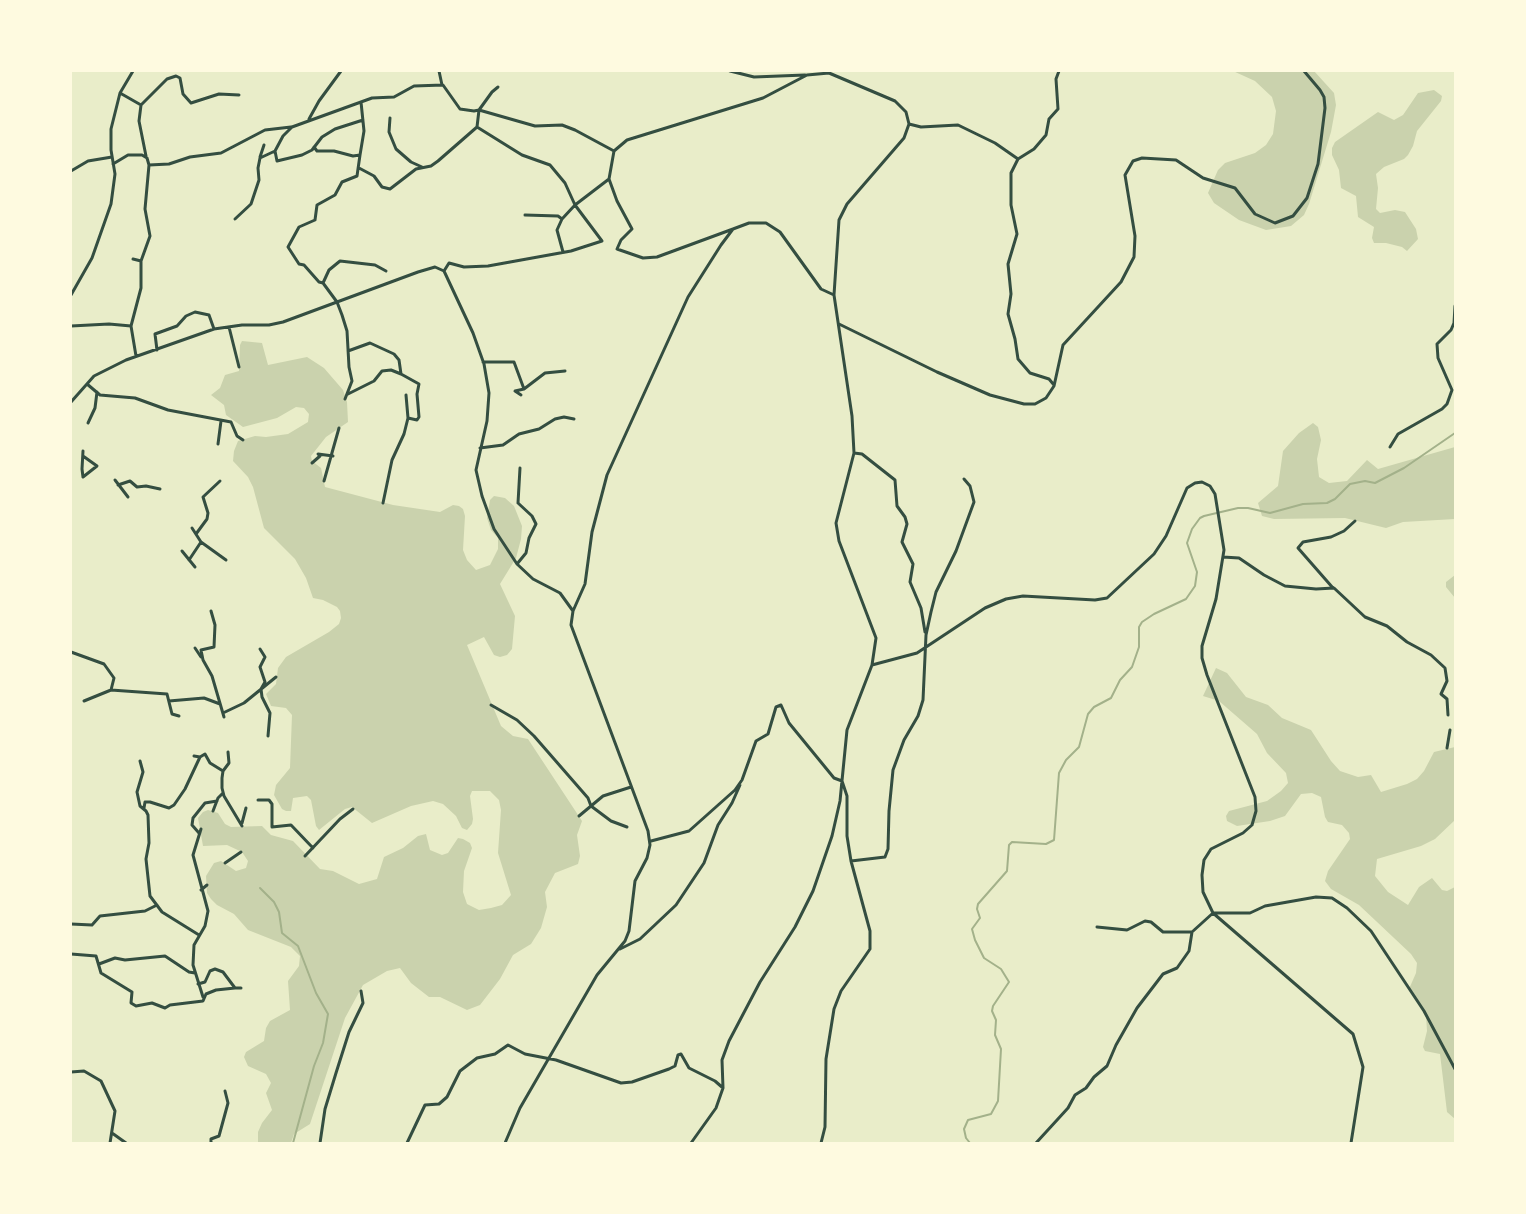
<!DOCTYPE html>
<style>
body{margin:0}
#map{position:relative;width:1526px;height:1214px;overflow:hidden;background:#e9edc9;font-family:"Roboto Serif",serif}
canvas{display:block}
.frame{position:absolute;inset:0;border:72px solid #fefae0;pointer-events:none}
</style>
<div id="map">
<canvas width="1526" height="1214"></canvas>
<div class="frame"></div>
</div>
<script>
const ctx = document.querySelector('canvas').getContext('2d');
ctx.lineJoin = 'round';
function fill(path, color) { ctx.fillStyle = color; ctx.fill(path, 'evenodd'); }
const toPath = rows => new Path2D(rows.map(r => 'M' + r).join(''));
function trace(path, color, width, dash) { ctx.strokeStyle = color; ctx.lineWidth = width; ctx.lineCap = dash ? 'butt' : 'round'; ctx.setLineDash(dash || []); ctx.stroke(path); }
const green = toPath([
 [1233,71,1314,71,1334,93,1336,105,1331,132,1309,204,1304,215,1291,226,1266,230,1239,220,1214,203,1208,193,1218,170,1225,163,1255,153,1266,145,1273,134,1276,111,1272,97,1255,81],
 [1434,90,1442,96,1441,101,1417,131,1413,146,1408,155,1404,159,1384,167,1376,174,1378,188,1376,209,1380,213,1395,210,1405,212,1416,229,1418,239,1407,251,1402,247,1386,243,1374,243,1372,238,1374,227,1358,217,1356,196,1341,188,1339,170,1332,155,1332,148,1335,142,1378,112,1394,120,1403,115,1418,93],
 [242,341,262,343,268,365,307,357,324,368,343,390,347,402,348,422,326,437,311,456,312,461,321,468,325,487,393,505,440,512,453,505,459,506,463,509,465,516,463,550,467,560,476,570,490,565,498,549,498,538,491,530,487,518,490,500,494,496,505,498,514,506,522,526,521,539,516,558,500,584,515,616,512,649,507,655,500,657,494,655,484,637,467,645,501,726,513,736,528,739,582,821,577,835,580,856,578,864,555,873,545,892,547,907,541,928,531,944,513,955,500,979,480,1005,467,1010,440,997,429,997,411,983,400,968,387,971,363,985,345,1018,310,1124,294,1134,291,1143,258,1143,258,1132,262,1123,272,1110,266,1093,271,1083,266,1074,248,1066,244,1057,246,1052,264,1041,266,1028,270,1021,290,1010,288,981,299,966,300,956,291,947,248,930,234,914,217,905,211,899,207,893,206,876,214,863,221,861,236,871,246,868,248,861,242,852,227,845,203,846,198,818,203,812,208,810,218,813,225,824,231,827,262,826,271,835,293,841,320,869,333,871,359,884,377,879,384,857,403,848,418,836,426,834,430,850,442,855,448,853,458,838,463,839,470,843,472,848,464,871,463,892,467,904,479,910,491,908,502,905,511,895,498,853,501,810,499,800,490,791,472,791,470,796,473,819,472,824,467,830,462,828,456,816,443,804,433,801,411,806,372,823,352,807,345,809,319,830,316,826,311,800,307,796,293,798,291,811,286,811,282,809,274,795,276,785,290,768,292,715,286,708,271,706,266,694,276,684,278,668,286,657,329,632,339,624,341,618,340,611,337,607,323,600,313,598,306,578,295,559,264,528,253,487,248,477,233,461,234,451,238,441,255,436,266,437,288,434,308,422,309,414,304,408,296,407,277,418,243,427,226,415,224,405,211,395,220,388,225,375,239,371,240,345],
 [1313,423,1318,427,1321,440,1317,459,1319,477,1329,483,1347,481,1367,460,1378,469,1455,447,1455,519,1403,522,1386,528,1345,518,1274,519,1262,516,1258,503,1278,486,1283,451,1299,433],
 [1455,575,1455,598,1446,587,1446,582],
 [1216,668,1227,673,1246,697,1268,705,1282,718,1311,730,1331,761,1340,771,1358,777,1371,775,1381,792,1407,784,1417,779,1424,771,1434,752,1455,747,1455,820,1435,839,1421,846,1377,859,1375,876,1388,892,1408,905,1419,887,1432,878,1442,890,1447,891,1455,887,1455,1119,1447,1112,1440,1054,1425,1051,1423,1047,1427,1031,1426,1015,1409,989,1416,973,1417,963,1411,954,1359,905,1331,889,1325,881,1328,871,1350,839,1349,833,1342,825,1328,822,1325,817,1321,797,1312,793,1301,794,1285,816,1270,821,1237,826,1227,821,1226,816,1229,811,1267,801,1281,791,1288,783,1286,773,1267,753,1257,734,1219,701,1203,696]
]);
const stream = toPath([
 [260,888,274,902,279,912,282,933,298,946,316,993,328,1014,323,1043,314,1066,293,1143],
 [970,1143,966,1138,964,1129,968,1120,991,1114,998,1101,1001,1049,995,1035,996,1020,992,1011,993,1006,1009,982,1001,969,984,958,975,940,972,929,980,918,977,909,978,904,1007,871,1009,845,1012,842,1046,844,1054,840,1059,773,1066,760,1079,747,1088,714,1094,707,1111,698,1120,680,1132,667,1139,647,1139,627,1142,622,1154,614,1186,599,1195,586,1197,572,1187,543,1192,529,1200,518,1204,516,1238,508,1248,508,1270,513,1303,504,1327,503,1335,499,1350,484,1365,481,1375,483,1404,468,1455,433]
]);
const minor = toPath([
 [439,71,442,85],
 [730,71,754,77,805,75],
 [120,93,141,105],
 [390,118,389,132,396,149,411,162,422,167],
 [309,119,319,101,341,71],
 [909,124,921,127,958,125,995,143,1018,159,1011,173,1011,205,1017,234,1008,264,1011,294,1008,314,1015,339,1018,359,1030,373,1049,379,1054,385],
 [314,147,317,151,334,151,353,156,360,155,364,131,361,102],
 [275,151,277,161,302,155,312,150,322,137,335,129,363,120],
 [146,156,139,121,141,105,167,79,176,76,180,78,183,94,191,103,219,94,239,95],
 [260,157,264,145],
 [1018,159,1034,149,1046,135,1049,119,1058,109,1056,79,1059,71],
 [113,164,128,155,142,155,147,158,149,165,169,164,190,157,221,153,265,130,291,127],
 [359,168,374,176,382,187,390,189,416,169,431,166,438,161,477,127],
 [71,171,88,161,112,157],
 [525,215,558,216,562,219],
 [235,219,251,204,259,180,258,168,260,158,275,151,283,136,292,127,372,98,394,97,414,86,443,85,460,109,474,111,479,110,492,92,498,87],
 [563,252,557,230,562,219,575,205,609,179],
 [133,259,141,261],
 [444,271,449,263,464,267,488,266,571,251,602,241,575,205,565,183,550,165,522,155,477,127,479,110,535,126,562,125,575,130,614,151],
 [323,283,329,270,340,261,375,265,386,271],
 [71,295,92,258,111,204,115,174,111,150,111,129,120,93,133,71],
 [839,324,937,372,990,395,1024,404,1035,404,1046,398,1054,386,1063,345,1121,282,1134,257,1135,236,1125,175,1133,161,1142,158,1176,160,1203,178,1235,188,1255,214,1275,223,1293,216,1307,198,1318,164,1325,108,1324,97,1320,90,1304,71],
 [71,326,109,324,131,326,136,356],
 [131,326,141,288,141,261,150,236,145,209,149,165],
 [229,327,239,367],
 [157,350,155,334,177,326,186,316,195,312,209,315,214,329],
 [348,351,370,343,394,354,399,360,401,374,419,384,417,394,419,417,417,420,408,418],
 [483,362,514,362,524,389,545,373,565,371],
 [87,384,100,395,135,398,168,410,231,422,237,436,243,440],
 [348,394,374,381,382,371,391,370,401,374],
 [521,395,515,391,524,389],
 [345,399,352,381,349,367,347,331,342,315,337,302,323,283,319,282,304,265,299,264,288,247,299,227,315,220,317,205,335,195,342,182,357,176,360,155],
 [71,402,94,376,126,360,214,329,242,325,269,325,283,322,418,272,435,267,444,271,473,333,484,364,489,393,487,421,476,470,482,496,494,529,517,564,533,579,560,593,573,611],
 [88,423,95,408,97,392],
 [218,444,221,421],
 [1390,447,1398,434,1442,409,1447,404,1452,390,1438,358,1437,344,1451,330,1454,323,1455,306],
 [480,448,503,445,519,434,539,429,555,419,564,417,574,419],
 [854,453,862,454,895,480,897,506,905,517,907,524,902,542,913,564,910,582,921,608,925,632],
 [83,456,97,466,83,477,82,469,83,451],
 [312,463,320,456,318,454,333,456],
 [115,480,128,497],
 [324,481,339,428],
 [118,485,130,481,137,487,146,486,160,489],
 [383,503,392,460,404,434,408,418,406,395],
 [196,534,207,519,208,513,203,497,220,481],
 [201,542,226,560],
 [182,551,195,567],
 [1223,557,1239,558,1264,575,1285,586,1316,589,1334,588,1365,617,1387,626,1407,642,1431,655,1445,668,1447,681,1441,694,1447,699,1448,715],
 [189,560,201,542,192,528],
 [517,564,526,553,529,538,536,524,532,516,518,503,520,468],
 [1333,588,1298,548,1303,542,1331,537,1344,531,1355,521],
 [211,611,215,625,214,647,201,650,203,660,212,676,224,717],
 [195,648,201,657],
 [260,649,265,657,260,667,265,682,261,689,262,697,270,713,268,736],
 [71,652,104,664,114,678,111,690,84,701],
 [872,665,917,653,985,608,1006,599,1023,596,1095,600,1107,598,1154,554,1166,536,1187,488,1195,483,1202,482,1210,486,1215,494,1224,550,1216,599,1202,646,1202,658,1207,675,1255,797,1256,811,1252,825,1243,833,1211,849,1204,860,1202,875,1203,892,1213,913,1353,1034,1363,1067,1351,1143],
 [111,690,167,694,172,714,179,716],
 [169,701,204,698,220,704],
 [491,705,517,720,534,736,588,798,591,806,611,821,627,827],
 [223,713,244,703,276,677],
 [1447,748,1450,730],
 [228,752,229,763,223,771,222,778,222,788,224,796,242,826],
 [194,756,200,757],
 [140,761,143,772,137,792,140,806,146,811,148,815,149,843,146,859,150,896,162,912,199,935],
 [258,800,269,800,272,804,272,827,291,825,313,848],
 [144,808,145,802,150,802,169,808,174,805,185,789,200,757,205,754,210,763,223,771],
 [213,811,218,798,223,793],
 [579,816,603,796,631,787],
 [242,823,246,808],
 [201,829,193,855,208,911,205,926,194,945,193,965,203,997],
 [199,833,192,825,193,818,205,803,217,801],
 [651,841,689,831,735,790,742,780,756,741,768,734,776,707,781,705,789,723,834,778,842,781,847,796,847,836,851,861,870,931,870,949,841,991,834,1009,826,1059,825,1127,821,1143],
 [305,856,340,819,353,809],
 [851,861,885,857,888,849,889,811,893,770,904,740,918,716,923,700,926,635,931,612,936,592,956,551,974,502,970,486,964,479],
 [225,863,241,852],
 [201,890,207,885],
 [71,924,92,925,100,916,145,911,157,905],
 [1097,927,1127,930,1145,921,1151,922,1163,932,1192,932],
 [620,949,640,939,676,905,704,863,718,825,732,803,740,785],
 [71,954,96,956,101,973,132,992,131,1003,136,1006,152,1003,165,1008,170,1005,203,1001,206,994,216,990,235,988],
 [99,964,115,958,125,960,165,956,189,972,195,973],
 [198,984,205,982,210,971,215,969,223,972,235,988,241,988],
 [71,1072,84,1071,101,1081,115,1111,110,1143],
 [112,1133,126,1143],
 [211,1143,211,1139,219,1136,228,1103,225,1091],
 [320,1143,325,1109,336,1073,349,1032,363,1003,361,991],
 [407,1143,425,1105,439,1104,447,1097,460,1071,477,1058,495,1054,508,1045,525,1054,556,1060,621,1083,632,1082,669,1069,675,1066,678,1055,681,1054,689,1068,715,1081,723,1088],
 [505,1143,520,1108,597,975,625,941,629,931,635,881,647,858,650,845,648,831,571,625,573,611,585,584,592,532,607,475,688,297,721,245,733,229,749,223,766,223,780,232,821,289,834,295],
 [691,1143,716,1108,723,1088,722,1060,729,1041,760,982,795,927,813,891,832,836,840,801,847,730,872,665,876,638,839,541,836,523,854,453,852,416,834,295,839,220,847,204,904,138,909,124,906,112,895,101,829,73,807,75,763,98,627,140,614,151,609,179,617,201,632,229,621,240,617,249,643,258,657,257,733,229],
 [1036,1143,1068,1108,1075,1095,1086,1088,1094,1077,1107,1066,1116,1045,1137,1008,1163,974,1177,968,1189,951,1192,932,1213,913,1250,913,1265,906,1316,897,1332,898,1347,908,1371,931,1424,1011,1455,1069]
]);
fill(green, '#cad2ad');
trace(stream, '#a3b18a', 2);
trace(minor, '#344e41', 3);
</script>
